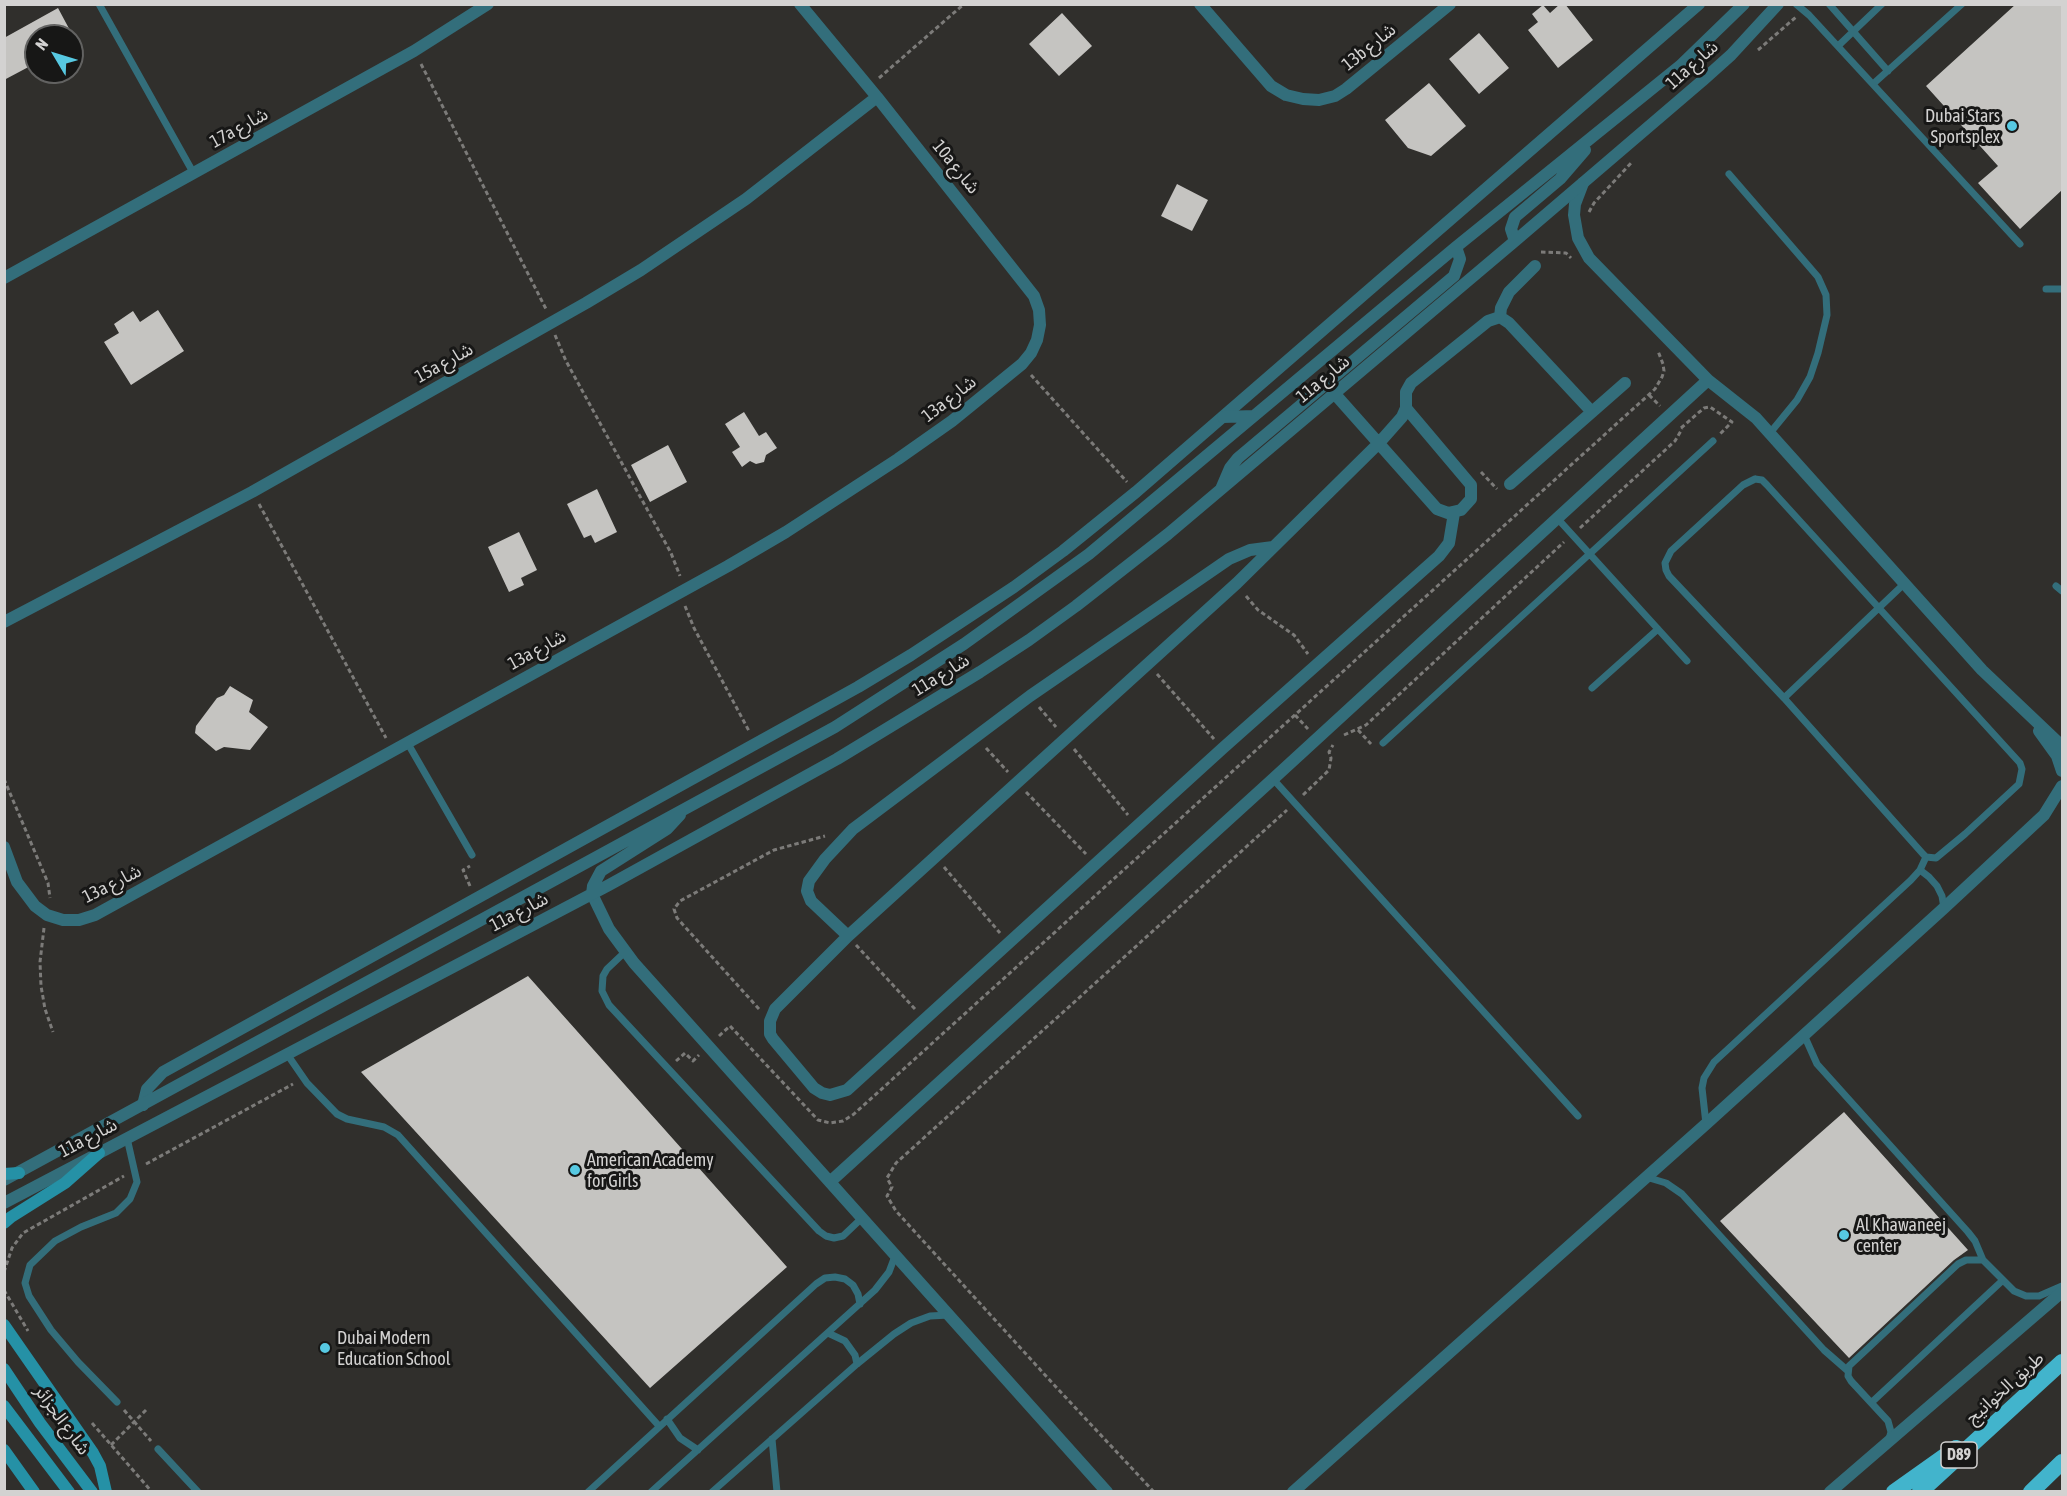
<!DOCTYPE html>
<meta charset="utf-8">
<style>
body{margin:0}
#map{position:relative;width:2067px;height:1496px;overflow:hidden;background:#302f2c;font-family:"Asap Condensed",sans-serif}
canvas{display:block}
.frame{position:absolute;inset:0;border:6px solid #d3d2d1;pointer-events:none}
.north{position:absolute;left:24px;top:24px;width:60px;height:60px;box-sizing:border-box;background:#171716;border:2px solid #626261;border-radius:50%;rotate:308deg;font-size:16px;font-weight:700;line-height:24px;text-align:center;color:#d3d2d1}
.north::after{content:'';display:block;margin:auto;width:21px;height:27px;background:#57c9e2;clip-path:polygon(50% 0,100% 100%,50% 72%,0 100%)}
</style>
<div id="map">
<canvas width="2067" height="1496"></canvas>
<div class="frame"></div>
<div class="north">N</div>
</div>
<script>
const ctx = document.querySelector('canvas').getContext('2d');
ctx.lineJoin = 'round';
function fill(path, color) { ctx.fillStyle = color; ctx.fill(path, 'evenodd'); }
const toPath = rows => new Path2D(rows.map(r => 'M' + r).join(''));
function trace(path, color, width, dash) { ctx.strokeStyle = color; ctx.lineWidth = width; ctx.lineCap = dash ? 'butt' : 'round'; ctx.setLineDash(dash || []); ctx.stroke(path); }
function drawText(font, color, halo, rows, align = 'center') {
  ctx.font = font + ' "Asap Condensed","Noto Sans Arabic",sans-serif'; ctx.lineWidth = 6; ctx.setLineDash([]); ctx.textBaseline = 'middle'; ctx.strokeStyle = halo; ctx.fillStyle = color; for (const [text, x, y, turn = 0] of rows) {
    ctx.save(); ctx.translate(x, y); ctx.rotate((+turn || 0) * Math.PI / 180); ctx.textAlign = isNaN(turn) ? turn : align; if (halo) ctx.strokeText(text, 0, 0); ctx.fillText(text, 0, 0); ctx.restore();
  }
}
const building = toPath([
 [1560,4,1565,4,1593,40,1558,68,1528,30,1538,22,1532,14,1543,5,1550,13],
 [2016,4,2062,4,2062,190,2020,229,1978,183,1998,166,1926,86],
 [58,8,73,36,36,36,36,63,4,80,4,38],
 [1062,13,1092,46,1059,76,1029,44],
 [1479,33,1509,68,1479,94,1449,59],
 [1429,83,1466,126,1431,156,1408,148,1385,120],
 [1177,184,1208,200,1192,231,1161,216],
 [158,310,184,351,131,385,104,342,119,333,114,324,133,311,140,322],
 [744,412,759,436,766,432,777,448,766,455,764,462,756,464,750,461,742,467,732,452,740,447,725,424],
 [668,445,687,482,650,502,631,465],
 [597,489,617,532,595,543,591,535,584,538,567,504],
 [519,532,537,570,521,578,524,585,509,592,488,547],
 [230,686,253,700,249,712,268,727,250,750,224,747,216,751,195,733,196,726,217,698,224,695],
 [528,976,787,1267,650,1388,361,1072],
 [1844,1112,1968,1250,1954,1260,1849,1358,1720,1221]
]);
const path = toPath([
 [1758,50,1796,17],
 [421,64,546,309],
 [879,78,964,4],
 [1589,212,1594,203,1632,162],
 [1541,252,1566,253,1571,258],
 [555,335,566,361,671,553,680,576],
 [1031,375,1127,482],
 [1649,395,1660,406],
 [1681,428,1704,408,1710,407,1732,422,1720,434],
 [1481,472,1497,489],
 [259,504,386,738],
 [1580,528,1675,441,1682,429],
 [1246,596,1258,610,1294,635,1308,654],
 [685,606,694,628,749,731],
 [1157,674,1214,739],
 [1039,707,1056,727],
 [1295,715,1308,729],
 [1358,730,1371,744],
 [1344,735,1366,725,1564,542],
 [986,748,1008,772],
 [1074,749,1128,815],
 [4,779,48,883,50,898],
 [1026,792,1086,854],
 [1303,795,1329,770,1331,758,1329,752,1333,745],
 [944,867,1000,933],
 [470,886,463,870,470,866],
 [44,928,40,962,41,986,45,1009,53,1032],
 [856,945,915,1009],
 [759,1009,677,918,674,909,680,901,774,850,825,836],
 [719,1036,730,1026,818,1120,830,1123,843,1121,854,1114,1655,389,1662,377,1664,371,1663,364,1658,351],
 [676,1061,685,1053,693,1061,699,1055],
 [146,1164,293,1084],
 [4,1272,12,1248,23,1233,124,1176],
 [4,1290,28,1331],
 [124,1410,151,1441],
 [92,1423,152,1492],
 [111,1445,146,1410],
 [1154,1492,1056,1387,896,1211,887,1196,892,1187,887,1178,896,1163,1287,810]
]);
const service = toPath([
 [99,4,194,174],
 [1796,4,1809,15,2020,244],
 [1829,4,1888,71],
 [1838,46,1882,4],
 [1873,84,1962,4],
 [1729,174,1818,277,1826,295,1827,315,1818,353,1810,377,1797,400,1770,433],
 [2046,289,2062,289],
 [1755,479,1762,480,1767,485,2020,763,2022,769,2019,784,1965,834,1936,858,1926,857,1923,854,1784,698,1669,576,1666,570,1665,563,1671,551,1743,485,1755,479],
 [1557,518,1687,661],
 [2056,586,2062,591],
 [1592,688,1658,629],
 [1784,698,1905,583],
 [407,742,472,855],
 [1383,743,1713,441],
 [1273,779,1578,1116],
 [1920,870,1929,877,1937,886,1942,896,1944,908],
 [625,952,607,969,603,976,602,991,609,1005,819,1231,826,1236,834,1238,843,1236,863,1217],
 [1804,1035,1817,1064,1968,1232,1975,1241,1983,1260],
 [287,1054,307,1083,337,1114,347,1119,384,1127,398,1135,659,1426],
 [1706,1124,1702,1088,1704,1078,1714,1062,1911,880,1920,870,1926,857],
 [1646,1177,1666,1183,1682,1194,1824,1350,1848,1371],
 [828,1333,845,1341,855,1355,857,1364],
 [117,1402,78,1362,51,1330,29,1296,25,1283,30,1265,55,1241,81,1227,116,1213,130,1199,137,1182,127,1138],
 [1872,1402,2003,1280],
 [667,1419,680,1438,698,1450],
 [772,1439,777,1492],
 [1889,1439,1891,1432,1888,1421,1851,1381,1848,1376,1849,1366,1958,1264,1966,1260,1983,1260,2014,1291,2026,1296,2039,1296,2062,1286],
 [158,1449,198,1492],
 [588,1492,816,1284,825,1278,835,1277,845,1279,853,1285,858,1294,860,1304],
 [651,1492,875,1290,889,1272,895,1256],
 [712,1492,857,1364,894,1334,911,1323,930,1316,949,1315]
]);
const minor = toPath([
 [1200,4,1271,86,1286,95,1303,99,1319,100,1335,96,1346,89,1450,4],
 [1583,183,1575,204,1574,215,1578,238,1589,258,1708,380,1756,418,1982,670,2062,746],
 [4,278,414,51,488,4],
 [1500,317,1501,308,1509,292,1535,266],
 [1334,393,1437,509,1448,513,1461,510,1471,499,1471,485,1406,408],
 [1510,484,1625,383],
 [1454,513,1449,543,1439,556,1223,748,847,1090,830,1095,822,1093,814,1088,773,1039,770,1034,770,1021,775,1009,848,936,1237,583,1379,443,1402,417,1406,408,1406,392,1411,383,1488,321,1500,317,1509,323,1592,412],
 [4,622,252,492,586,303,641,270,746,199,877,97],
 [2039,731,2057,756,2062,771],
 [4,847,17,882,35,906,47,915,63,920,79,920,95,915,728,566,786,532,898,459,952,421,1022,364,1031,353,1037,340,1040,325,1039,310,1034,296,877,97,800,4],
 [592,894,609,929,634,963,1107,1492],
 [848,936,811,901,807,891,809,881,825,859,853,829,1030,696,1229,559,1250,550,1273,547],
 [143,1105,147,1089,163,1072,858,687,911,655,1014,587,1063,551,1136,492,1699,4],
 [831,1181,1273,779,1708,380],
 [1293,1492,1706,1124,1944,908,2044,815,2062,786]
]);
const tertiary = toPath([
 [1515,241,1511,229,1515,217,1560,179,1585,150],
 [1223,417,1254,416],
 [1221,489,1230,468,1238,458,1454,276,1460,259,1456,247],
 [592,894,593,886,601,871,667,829,680,815],
 [4,1180,835,727,964,644,1089,554,1456,247,1680,66,1744,4],
 [4,1203,609,885,837,759,980,672,1029,640,1076,606,1168,534,1515,241,1702,81,1731,55,1778,4],
 [1830,1492,2062,1292]
]);
const secondary = toPath([
 [4,1174,19,1173],
 [4,1223,11,1217,65,1183,99,1153],
 [4,1325,93,1453,100,1466,106,1492],
 [4,1369,40,1423,92,1492],
 [4,1406,69,1492],
 [4,1450,34,1492]
]);
const trunk = toPath([
 [1894,1492,1956,1448],
 [1920,1492,2062,1362],
 [2031,1492,2062,1462]
]);
const markers = [
 [2012,126,6,"#57c9e2"],
 [575,1170,6,"#57c9e2"],
 [1844,1235,6,"#57c9e2"],
 [325,1348,6,"#57c9e2"]
];
const shields = [
 [1959,1455,36]
];
const shieldNames = [
 ["D89",1959,1455]
];
const streetNames = [
 ["13b شارع",1369,47,-39],
 ["11a شارع",1692,65,-42],
 ["17a شارع",239,128,-29],
 ["10a شارع",956,167,51],
 ["15a شارع",444,363,-29],
 ["11a شارع",1323,379,-40],
 ["13a شارع",949,399,-38],
 ["13a شارع",537,650,-29],
 ["11a شارع",941,675,-32],
 ["13a شارع",112,884,-27],
 ["11a شارع",519,912,-28],
 ["11a شارع",88,1138,-28],
 ["طريق الخوانيج",2005,1388,-42],
 ["شارع الجزائر",62,1420,54]
];
const poiNames = [
 ["Dubai Stars",2000,116,"right"],
 ["Sportsplex",2000,137,"right"],
 ["American Academy",587,1160],
 ["for Girls",587,1181],
 ["Al Khawaneej",1856,1225],
 ["center",1856,1246],
 ["Dubai Modern",337,1338],
 ["Education School",337,1359]
];
fill(building, '#c5c4c1');
trace(path, '#7c7b79', 3, [4.5, 3]);
trace(service, '#336e7b', 7);
trace(minor, '#336e7b', 12);
trace(tertiary, '#336e7b', 12);
trace(secondary, '#2591a6', 12);
trace(trunk, '#42b4cc', 16);
for (const [x, y, r, color] of markers) { const dot = new Path2D(); dot.arc(x, y, r, 0, 2 * Math.PI); ctx.fillStyle = color; ctx.fill(dot); trace(dot, '#171716', 2); }
for (const [x, y, w] of shields) { const box = new Path2D(); box.roundRect(x - w / 2, y - 13, w, 26, 4.5); ctx.fillStyle = '#171716'; ctx.fill(box); trace(box, '#d3d2d1', 1.5); }
drawText('bold 16px', '#d3d2d1', null, shieldNames);
drawText('18px', '#d3d2d1', '#171716', streetNames);
drawText('18px', '#d3d2d1', '#171716', poiNames, 'left');
</script>
